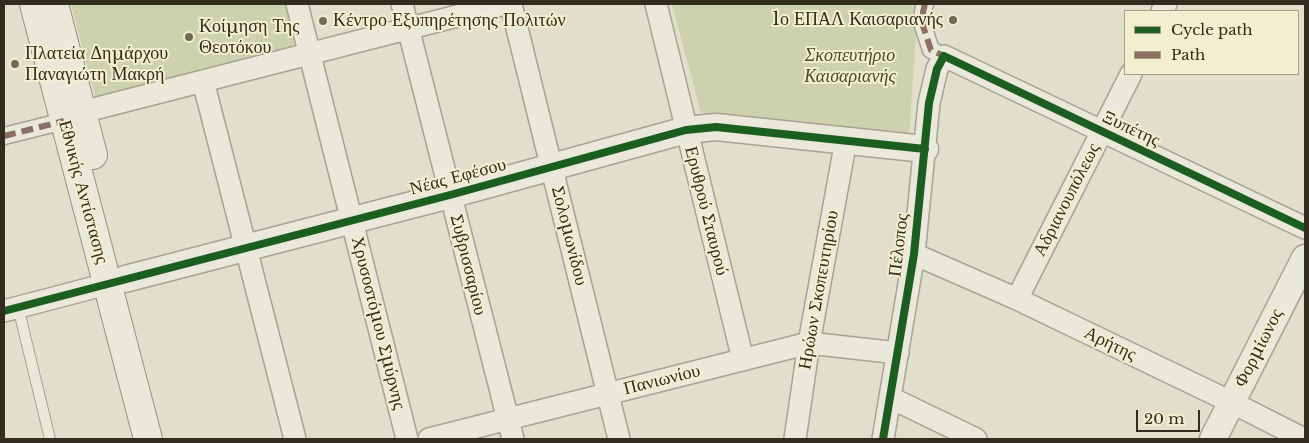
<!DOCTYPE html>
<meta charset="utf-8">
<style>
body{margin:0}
#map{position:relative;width:1309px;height:443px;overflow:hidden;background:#e1decb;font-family:"Libre Baskerville",serif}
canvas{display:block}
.frame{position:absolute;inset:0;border:5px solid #332b1d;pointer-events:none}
.legend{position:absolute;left:1124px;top:10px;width:175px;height:65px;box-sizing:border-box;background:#f3eed0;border:1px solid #a6a088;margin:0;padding:6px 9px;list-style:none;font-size:15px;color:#332b1d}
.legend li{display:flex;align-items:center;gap:10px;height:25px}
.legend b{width:25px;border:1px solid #a6a088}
.scale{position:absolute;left:1136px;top:410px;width:64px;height:22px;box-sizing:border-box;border:2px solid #332b1d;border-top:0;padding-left:6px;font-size:15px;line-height:18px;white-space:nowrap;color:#332b1d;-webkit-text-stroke:4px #f3eed0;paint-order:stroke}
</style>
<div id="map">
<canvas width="1309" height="443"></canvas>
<div class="frame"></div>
<ul class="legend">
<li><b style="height:6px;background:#1b5e20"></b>Cycle path</li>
<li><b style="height:6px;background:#8d6e63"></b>Path</li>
</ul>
<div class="scale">20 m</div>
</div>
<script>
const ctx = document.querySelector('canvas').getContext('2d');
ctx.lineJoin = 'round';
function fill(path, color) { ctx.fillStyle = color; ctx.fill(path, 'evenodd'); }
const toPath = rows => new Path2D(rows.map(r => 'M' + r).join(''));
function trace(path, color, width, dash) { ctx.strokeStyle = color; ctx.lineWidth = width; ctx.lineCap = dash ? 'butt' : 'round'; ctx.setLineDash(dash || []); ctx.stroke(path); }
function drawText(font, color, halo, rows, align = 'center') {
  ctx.font = font + ' "Libre Baskerville",serif'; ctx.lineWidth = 4; ctx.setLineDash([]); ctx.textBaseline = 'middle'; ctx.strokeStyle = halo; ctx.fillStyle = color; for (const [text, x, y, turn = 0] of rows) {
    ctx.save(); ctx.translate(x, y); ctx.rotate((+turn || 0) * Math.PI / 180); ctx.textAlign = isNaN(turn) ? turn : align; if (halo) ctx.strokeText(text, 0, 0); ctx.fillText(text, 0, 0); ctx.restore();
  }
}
const green = toPath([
 [71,4,287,4,298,48,96,100],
 [672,4,918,4,909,138,701,113]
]);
const service = toPath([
 [18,307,50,439]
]);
const pedestrian = toPath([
 [925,4,923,12,923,26,931,50,944,56],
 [4,136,64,121]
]);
const minor = toPath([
 [297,4,407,439],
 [402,4,513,439],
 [511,4,619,439],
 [656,4,743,360],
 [1162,11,1166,4],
 [203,81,295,439],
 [82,112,504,4],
 [914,254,1017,299,1231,402,1304,439],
 [1017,299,1131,74],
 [4,311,122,280],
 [891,398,976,439],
 [429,439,809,343,898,353],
 [795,439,809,343,846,140],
 [883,439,914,254,929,103,937,69,944,56,1305,228]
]);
const tertiary = toPath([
 [125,279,450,195,686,130,716,127,925,149],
 [1213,439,1305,258]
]);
const secondary = toPath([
 [34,4,148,439],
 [54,4,93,155]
]);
const quiet = toPath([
 [925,4,923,12,923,26,931,50,944,56],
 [4,136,64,121]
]);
const cycleway = toPath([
 [4,311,450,195,686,130,716,127,925,149],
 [883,439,914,254,929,103,937,69,944,56,1305,228]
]);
const markers = [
 [953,20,5,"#706a5a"],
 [323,21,5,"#706a5a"],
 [189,37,5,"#706a5a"],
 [15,64,5,"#706a5a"]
];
const poiNames = [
 ["1ο ΕΠΑΛ Καισαριανής",943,20,"right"],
 ["Κέντρο Εξυπηρέτησης Πολιτών",333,21],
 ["Κοίμηση Της",199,27],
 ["Θεοτόκου",199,48],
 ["Πλατεία Δημάρχου",25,54],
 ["Παναγιώτη Μακρή",25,75]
];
const parkNames = [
 ["Σκοπευτήριο",850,56],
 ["Καισαριανής",850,77]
];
const streetNames = [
 ["Ξυπέτης",1131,129,25],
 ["Νέας Εφέσου",458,177,-15],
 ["Εθνικής Αντίστασης",83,192,75],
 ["Αδριανουπόλεως",1067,200,-63],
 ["Ερυθρού Σταυρού",706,211,76],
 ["Σολομωνίδου",569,236,76],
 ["Πέλοπος",899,245,-83],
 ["Συβρισσαρίου",468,265,76],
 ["Ηρώων Σκοπευτηρίου",819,290,-80],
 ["Χρυσοστόμου Σμύρνης",378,323,76],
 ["Αρήτης",1110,344,26],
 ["Φορμίωνος",1259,348,-63],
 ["Πανιωνίου",662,380,-14]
];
fill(green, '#ccd2ad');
trace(service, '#a6a294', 12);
trace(pedestrian, '#a6a294', 19);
trace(minor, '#a6a294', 24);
trace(tertiary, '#a6a294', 29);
trace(secondary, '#959284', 30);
trace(service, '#eae7db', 10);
trace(pedestrian, '#eae7db', 16);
trace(minor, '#eae7db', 21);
trace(tertiary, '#eae7db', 26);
trace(secondary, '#eae7db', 28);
trace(quiet, '#8d6e63', 6, [12, 6]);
trace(cycleway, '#1b5e20', 8);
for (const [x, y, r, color] of markers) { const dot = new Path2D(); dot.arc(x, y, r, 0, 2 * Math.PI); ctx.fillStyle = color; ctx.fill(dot); trace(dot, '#f3eed0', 2); }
drawText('18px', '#332b1d', '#f3eed0', poiNames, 'left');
drawText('italic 18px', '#3e4e25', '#f3eed0', parkNames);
drawText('18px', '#332b1d', '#f3eed0', streetNames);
</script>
